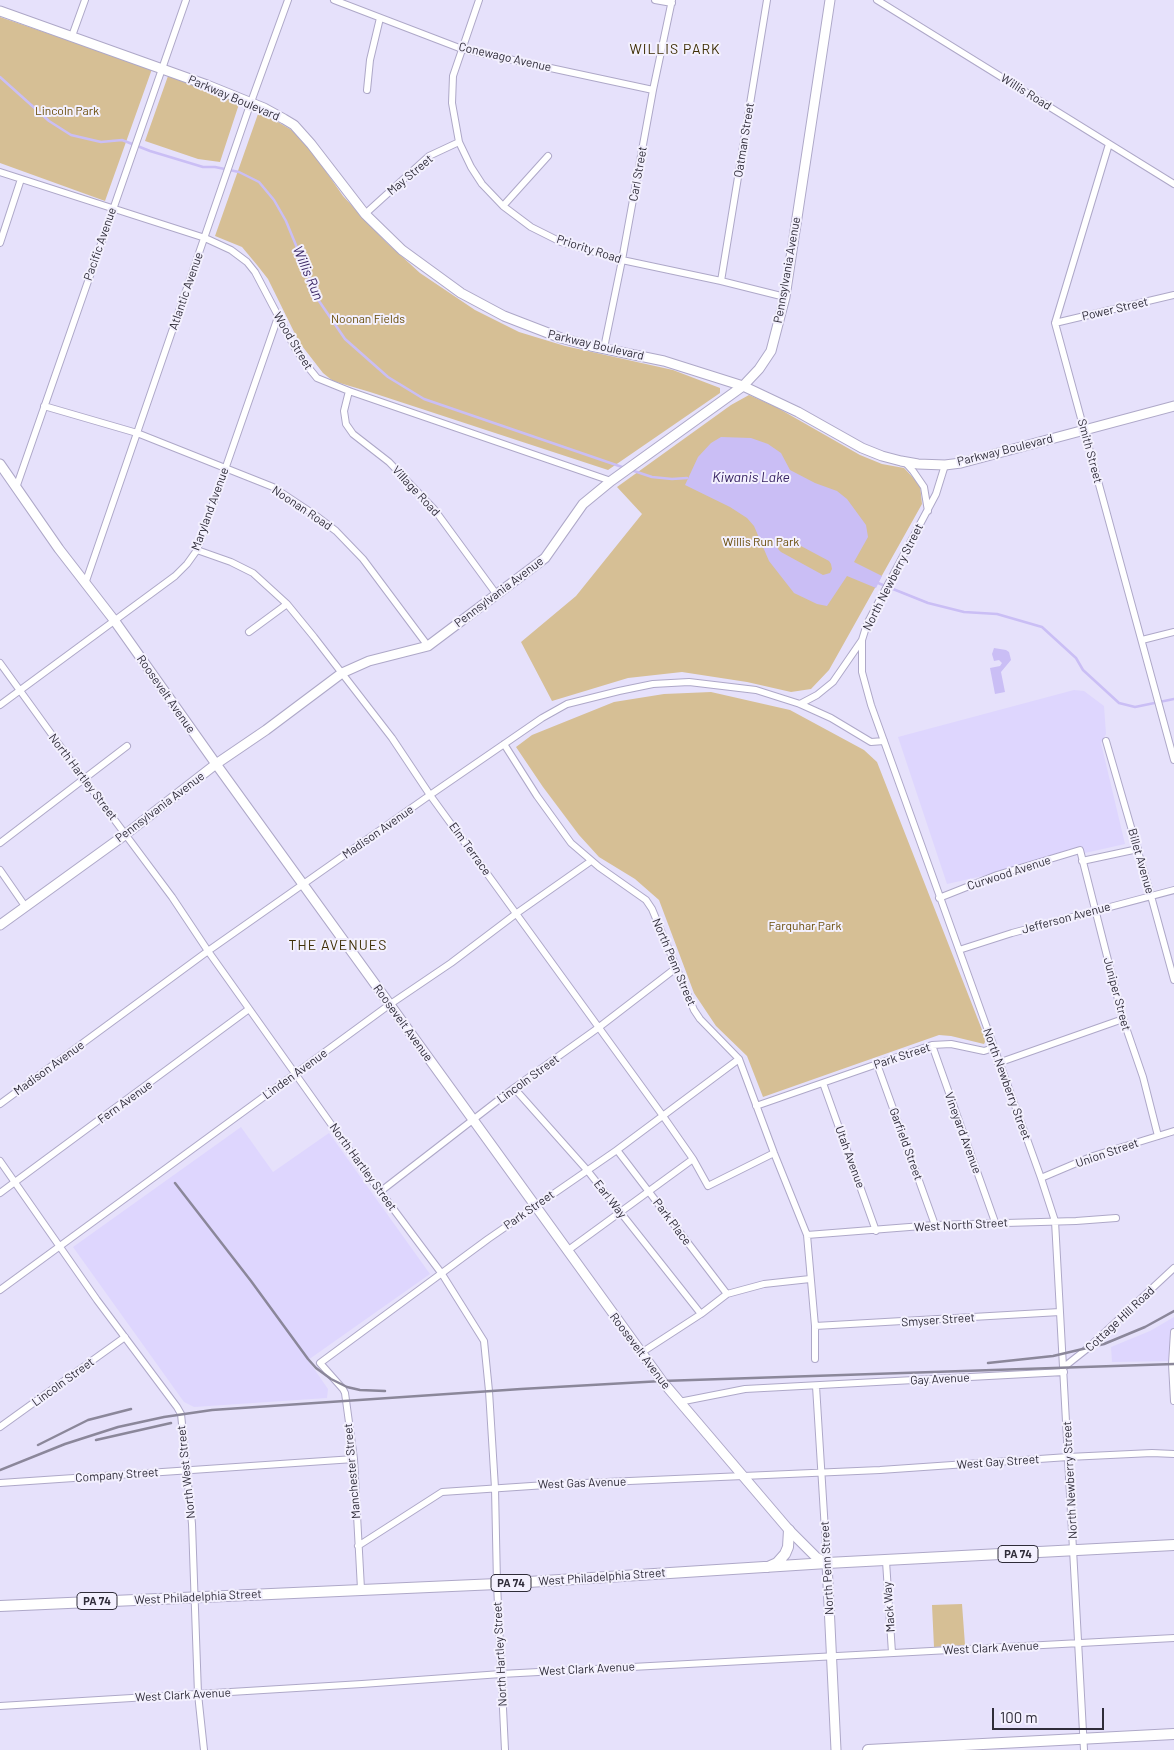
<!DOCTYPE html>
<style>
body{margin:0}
#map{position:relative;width:1174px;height:1750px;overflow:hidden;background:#e6e1fb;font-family:Barlow,sans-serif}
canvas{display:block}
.scale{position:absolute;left:992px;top:1708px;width:112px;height:22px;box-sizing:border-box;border:2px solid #2f2c39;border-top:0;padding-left:6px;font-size:15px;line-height:18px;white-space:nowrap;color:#2f2c39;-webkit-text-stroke:4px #f3f0fe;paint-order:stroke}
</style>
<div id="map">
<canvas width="1174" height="1750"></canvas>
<div class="scale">100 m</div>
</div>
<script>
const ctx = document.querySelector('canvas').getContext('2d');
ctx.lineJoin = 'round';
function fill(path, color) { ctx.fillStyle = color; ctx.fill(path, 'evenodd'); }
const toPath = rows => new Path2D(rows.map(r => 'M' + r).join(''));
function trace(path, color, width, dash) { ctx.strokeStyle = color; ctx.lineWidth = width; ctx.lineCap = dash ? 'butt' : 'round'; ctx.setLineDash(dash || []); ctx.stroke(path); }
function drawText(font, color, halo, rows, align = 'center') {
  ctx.font = font + ' Barlow,sans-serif'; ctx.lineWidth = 4; ctx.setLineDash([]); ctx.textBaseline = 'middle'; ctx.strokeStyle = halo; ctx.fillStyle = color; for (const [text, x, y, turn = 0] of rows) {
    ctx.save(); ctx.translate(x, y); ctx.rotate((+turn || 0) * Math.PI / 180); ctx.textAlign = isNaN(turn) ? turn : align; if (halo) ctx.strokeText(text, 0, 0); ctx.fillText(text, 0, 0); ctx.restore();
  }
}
const built = toPath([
 [1074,690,1084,691,1104,706,1106,734,1101,743,1125,844,947,884,898,737],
 [241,1127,273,1172,329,1133,430,1274,308,1360,328,1389,327,1398,194,1407,184,1402,73,1247],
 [1174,1317,1174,1361,1112,1362,1111,1347,1150,1331]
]);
const green = toPath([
 [0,17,152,69,105,201,0,163],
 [168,76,173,77,235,99,239,104,220,162,198,159,145,141],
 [258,114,266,115,295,132,316,157,343,196,386,242,420,273,475,310,519,332,565,346,673,370,720,388,720,393,608,470,370,392,333,381,323,373,299,342,268,279,257,265,242,247,215,236],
 [749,395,776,407,860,455,882,464,904,468,920,485,922,504,829,670,811,689,791,692,747,682,682,672,628,678,552,701,521,642,576,596,642,514,617,487,731,405],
 [711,692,790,710,864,750,877,762,986,1040,984,1044,951,1036,939,1035,763,1097,747,1056,716,1026,694,993,659,900,635,879,599,857,579,835,543,787,516,747,532,735,614,702,664,694],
 [962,1604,965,1645,934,1647,932,1605]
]);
const water = toPath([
 [721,437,751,438,768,444,781,453,790,470,815,483,837,491,847,499,866,525,868,537,854,562,882,576,876,588,847,576,827,606,817,604,794,593,769,561,754,526,747,518,730,507,685,485,698,457,711,443],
 [786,538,829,561,831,564,832,569,830,573,823,575,781,552,778,549,779,543],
 [994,648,1006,650,1009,652,1011,660,1001,672,1005,692,995,694,990,668,1000,666,1002,663,999,660,994,661,992,654]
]);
const stream = toPath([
 [0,77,49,121,71,135,101,142,122,140,150,151,203,167,215,167,239,172,259,182,274,200,286,221,319,301,345,339,388,377,424,399,625,468],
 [631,470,652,477,672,479,687,478],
 [878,583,928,603,964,612,997,614,1042,627,1076,658,1083,670,1119,703,1135,707,1174,699]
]);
const street = toPath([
 [334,0,462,49,653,90],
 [479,0,453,76,452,103,459,142,471,167,482,184,503,206,531,227,561,242,622,260,721,281,785,297],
 [655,0,672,3],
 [877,0,1174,184],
 [72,36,85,0],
 [367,90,370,60,380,18],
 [1109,144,1055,323,1174,760],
 [0,172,205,238,231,250,247,262,255,272,295,348,308,367,317,378,349,391,611,481],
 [503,206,548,156],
 [365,214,429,156,459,142],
 [0,243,21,179],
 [721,281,767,0],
 [1055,323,1174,295],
 [604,348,622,260,653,90,672,0],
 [349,391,344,411,346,424,353,434,389,462,434,509,497,595],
 [44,406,137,433,273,487,315,515,336,531,363,559,428,646],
 [905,462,913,471,924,487,928,511],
 [945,465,936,494,867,624,862,640,862,672,871,705,1041,1178,1055,1221,1084,1750],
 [16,488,186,0],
 [197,550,231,562,253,573,287,604,314,637,392,738,430,795,663,1116,693,1159,708,1186,774,1153],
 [86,581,251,102,288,0],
 [249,632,287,604],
 [1142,640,1174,632],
 [0,663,84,779,172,897,208,951,353,1155,442,1274,484,1341,489,1391,495,1488,497,1584,505,1750],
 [800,704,817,695,833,682,862,640],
 [0,705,175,576,187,564,197,550,278,317],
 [1106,741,1151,896,1174,980],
 [504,744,537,796,571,843,599,867,646,900,652,909,694,1010,700,1019,739,1059,774,1153,807,1235,815,1326,815,1359],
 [0,843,127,746],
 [1082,861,1138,849],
 [0,870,25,906],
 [939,898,997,875,1080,850,1123,1019,1143,1077,1158,1136],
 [959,950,1012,933,1174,890],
 [932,1045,995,1222],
 [998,1063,1123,1019],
 [877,1064,935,1225],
 [823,1083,876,1231],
 [514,1088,587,1170,701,1314],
 [0,1104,208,951,430,795,542,718,567,704,619,691,653,684,689,682,756,690,800,704,831,718,871,742,884,741],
 [756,1106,932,1045,951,1044,984,1051,993,1048],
 [617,1150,727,1294],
 [0,1161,97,1300,177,1407,181,1414,192,1524,198,1694,204,1750],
 [1041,1178,1093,1156,1174,1131],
 [381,1191,514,1088,598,1028,676,968],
 [0,1193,249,1009],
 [807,1235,935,1225,1076,1221,1116,1218],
 [567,1251,693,1159],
 [0,1290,389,1005,451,963,517,913,591,861],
 [815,1326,1060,1312],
 [1174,1332,1172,1364,1174,1401],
 [641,1353,701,1314,727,1294,764,1284,810,1279],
 [1064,1367,1088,1348,1174,1268],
 [816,1386,827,1563],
 [679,1402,745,1389,1064,1372],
 [0,1427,125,1337],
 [0,1483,354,1459],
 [358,1546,442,1492,561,1484,880,1470,1068,1457,1152,1453,1174,1454],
 [886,1561,892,1653],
 [361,1589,354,1459,345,1393,343,1389,320,1363,488,1239,617,1150,739,1059],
 [0,1706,362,1684,501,1674,1174,1638]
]);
const secondary = toPath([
 [0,11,207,85,264,108,284,119,294,125,311,144,365,214,402,250,461,293,504,316,561,338,591,346,664,361,743,386,798,412,862,448,882,456,901,461,918,464,945,465,961,463,1174,406],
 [0,464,59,549,114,620,216,764,662,1381,789,1530,816,1557,827,1563,836,1750],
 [0,925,126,834,216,764,266,730,342,673,369,661,428,646,545,558,583,504,611,481,743,386,759,369,771,351,785,297,830,0]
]);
const primary = toPath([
 [768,1567,777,1563,785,1554,788,1547,789,1530],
 [0,1606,497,1584,827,1563,1174,1545],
 [868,1750,1174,1734]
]);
const rail = toPath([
 [175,1183,251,1281,308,1359,316,1368,331,1379,347,1387,360,1390,385,1391],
 [988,1363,1053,1356,1104,1344,1145,1327,1174,1311],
 [96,1440,171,1423],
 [38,1445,88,1420,131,1409],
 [0,1470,65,1444,118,1427,164,1417,212,1410,521,1389,662,1381,1174,1364]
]);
const shields = [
 [1018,1554,40],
 [511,1583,40],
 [97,1601,40]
];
const shieldNames = [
 ["PA 74",1018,1554],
 ["PA 74",511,1583],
 ["PA 74",97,1601]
];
const streetNames = [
 ["Conewago Avenue",505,57,13],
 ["Willis Road",1026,92,32],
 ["Parkway Boulevard",234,98,23],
 ["Oatman Street",744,140,-81],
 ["Carl Street",638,174,-80],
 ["May Street",410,175,-40],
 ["Pacific Avenue",100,244,-71],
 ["Priority Road",589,249,18],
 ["Pennsylvania Avenue",787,270,-80],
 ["Atlantic Avenue",186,291,-71],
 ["Power Street",1115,309,-13],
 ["Wood Street",293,341,59],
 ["Parkway Boulevard",596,345,13],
 ["Parkway Boulevard",1005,450,-14],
 ["Smith Street",1090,451,75],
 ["Village Road",416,491,47],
 ["Noonan Road",302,508,34],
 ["Maryland Avenue",210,509,-70],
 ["North Newberry Street",893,577,-63],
 ["Pennsylvania Avenue",499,592,-37],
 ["Roosevelt Avenue",166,694,55],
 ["North Hartley Street",83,777,53],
 ["Pennsylvania Avenue",160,807,-37],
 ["Madison Avenue",378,832,-35],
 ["Elm Terrace",470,849,54],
 ["Billet Avenue",1141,861,74],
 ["Curwood Avenue",1009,873,-18],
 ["Jefferson Avenue",1066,918,-15],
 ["North Penn Street",674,962,67],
 ["Juniper Street",1117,994,75],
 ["Roosevelt Avenue",403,1023,54],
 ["Park Street",902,1056,-18],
 ["Madison Avenue",49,1068,-36],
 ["Linden Avenue",295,1074,-36],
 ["Lincoln Street",528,1079,-36],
 ["North Newberry Street",1007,1084,70],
 ["Fern Avenue",125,1102,-36],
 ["Vineyard Avenue",963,1133,70],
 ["Garfield Street",906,1144,70],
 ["Union Street",1107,1153,-19],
 ["Utah Avenue",850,1157,70],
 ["North Hartley Street",363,1167,54],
 ["Earl Way",610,1199,52],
 ["Park Street",529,1210,-35],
 ["Park Place",672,1222,53],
 ["West North Street",961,1225,-3],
 ["Cottage Hill Road",1120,1319,-43],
 ["Smyser Street",938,1320,-4],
 ["Roosevelt Avenue",640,1351,53],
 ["Gay Avenue",940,1379,-3],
 ["Lincoln Street",63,1382,-36],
 ["West Gay Street",998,1462,-4],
 ["Manchester Street",352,1471,-95],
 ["North West Street",186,1472,-96],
 ["Company Street",117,1475,-4],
 ["North Newberry Street",1070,1480,-93],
 ["West Gas Avenue",582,1483,-2],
 ["North Penn Street",827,1568,-93],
 ["West Philadelphia Street",602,1577,-4],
 ["West Philadelphia Street",198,1597,-3],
 ["Mack Way",889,1607,-94],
 ["West Clark Avenue",991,1648,-3],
 ["North Hartley Street",500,1654,-93],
 ["West Clark Avenue",587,1669,-3],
 ["West Clark Avenue",183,1695,-3]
];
const parkNames = [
 ["Lincoln Park",67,111],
 ["Noonan Fields",368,319],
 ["Willis Run Park",761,542],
 ["Farquhar Park",805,926]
];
const neighbourhoodNames = [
 ["WILLIS PARK",675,49],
 ["THE AVENUES",338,945]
];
const waterNames = [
 ["Willis Run",308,273,67],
 ["Kiwanis Lake",751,477]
];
fill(built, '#ded6fe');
fill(green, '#d6bf95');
fill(water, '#cabef5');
trace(stream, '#cabef5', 2.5);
trace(street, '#aea8c8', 8);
trace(secondary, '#aea8c8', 11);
trace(primary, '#aea8c8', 12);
trace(street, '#fff', 6);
trace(secondary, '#fff', 9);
trace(primary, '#fff', 10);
trace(rail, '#8b879a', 2.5);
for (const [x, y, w] of shields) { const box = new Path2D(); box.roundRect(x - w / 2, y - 8.5, w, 17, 4); ctx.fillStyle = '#f3f0fe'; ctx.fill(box); trace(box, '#2f2c39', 1); }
drawText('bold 11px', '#2f2c39', null, shieldNames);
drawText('12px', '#2f2c39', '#f3f0fe', streetNames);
drawText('12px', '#694d0a', '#f3f0fe', parkNames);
ctx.letterSpacing = '1px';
drawText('14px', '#3e2d04', '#f3f0fe', neighbourhoodNames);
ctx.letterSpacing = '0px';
drawText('italic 14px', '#382463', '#f3f0fe', waterNames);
</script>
